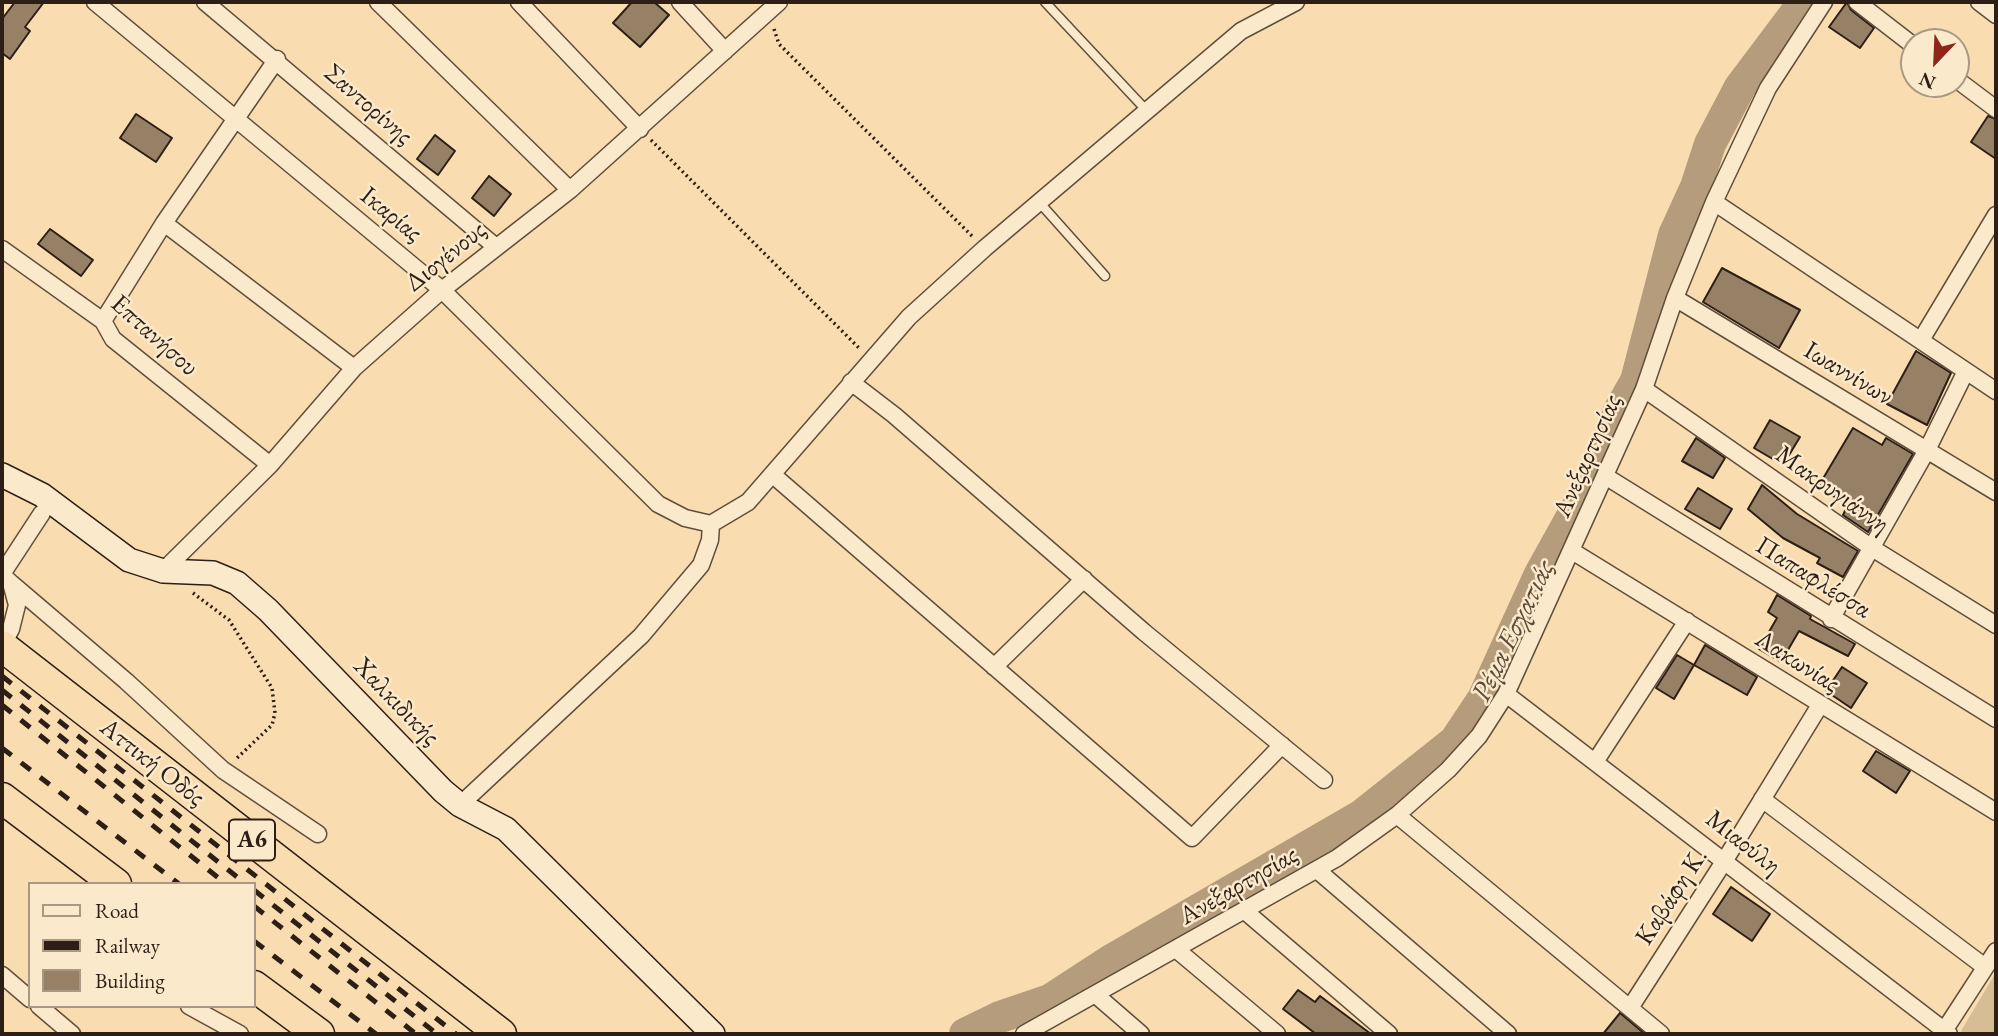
<!DOCTYPE html>
<meta charset="utf-8">
<style>
body{margin:0}
#map{position:relative;width:1998px;height:1036px;overflow:hidden;background:#f9ddb0;font-family:"EB Garamond",serif}
canvas{display:block}
.frame{position:absolute;inset:0;border:4px solid #2d1e16;pointer-events:none}
.legend{position:absolute;left:28px;top:882px;width:228px;height:126px;box-sizing:border-box;background:#fbe9cc;border:2px solid #a99883;margin:0;padding:9px 12px;list-style:none;font-size:21px;color:#2d1e16}
.legend li{display:flex;align-items:center;gap:14px;height:35px}
.legend b{width:35px;border:2px solid #a99883}
.north{position:absolute;left:1900px;top:28px;width:70px;height:70px;box-sizing:border-box;background:#fbe9cc;border:2px solid #a99883;border-radius:50%;rotate:203deg;font-size:19px;font-weight:700;line-height:28px;text-align:center;color:#2d1e16}
.north::after{content:'';display:block;margin:auto;width:24px;height:32px;background:#8f2418;clip-path:polygon(50% 0,100% 100%,50% 72%,0 100%)}
</style>
<div id="map">
<canvas width="1998" height="1036"></canvas>
<div class="frame"></div>
<ul class="legend">
<li><b style="height:9px;background:#fbe9cc"></b>Road</li>
<li><b style="height:9px;background:#2d1e16"></b>Railway</li>
<li><b style="height:19px;background:#978166"></b>Building</li>
</ul>
<div class="north">N</div>
</div>
<script>
const ctx = document.querySelector('canvas').getContext('2d');
ctx.lineJoin = 'round';
function fill(path, color) { ctx.fillStyle = color; ctx.fill(path, 'evenodd'); }
const toPath = rows => new Path2D(rows.map(r => 'M' + r).join(''));
function trace(path, color, width, dash) { ctx.strokeStyle = color; ctx.lineWidth = width; ctx.lineCap = dash ? 'butt' : 'round'; ctx.setLineDash(dash || []); ctx.stroke(path); }
function drawText(font, color, halo, rows, align = 'center') {
  ctx.font = font + ' "EB Garamond",serif'; ctx.lineWidth = 5; ctx.setLineDash([]); ctx.textBaseline = 'middle'; ctx.strokeStyle = halo; ctx.fillStyle = color; for (const [text, x, y, turn = 0] of rows) {
    ctx.save(); ctx.translate(x, y); ctx.rotate((+turn || 0) * Math.PI / 180); ctx.textAlign = isNaN(turn) ? turn : align; if (halo) ctx.strokeText(text, 0, 0); ctx.fillText(text, 0, 0); ctx.restore();
  }
}
const green = toPath([
 [1996,972,1996,1034,1965,1034,1961,1031]
]);
const river = toPath([
 [965,1034,1000,1017,1050,1000,1113,959,1362,815,1455,741,1483,699,1540,574,1600,466,1619,411,1636,381,1674,235,1696,187,1710,144,1740,87,1804,2]
]);
const building = toPath([
 [15,2,44,2,25,27,30,31,10,59,2,53,2,19,15,2],
 [632,2,654,2,669,15,640,47,613,23,632,2],
 [1847,2,1851,10,1874,28,1860,48,1829,27,1847,2],
 [136,114,172,138,156,162,120,138,136,114],
 [1988,116,1996,119,1996,159,1971,142,1988,116],
 [435,135,455,151,438,175,417,159,435,135],
 [489,176,511,194,494,216,472,198,489,176],
 [50,229,93,260,81,276,38,244,50,229],
 [1722,268,1800,310,1779,348,1703,302,1722,268],
 [1916,351,1951,373,1927,425,1887,404,1916,351],
 [1770,420,1800,437,1783,465,1754,448,1770,420],
 [1853,428,1882,445,1886,438,1913,454,1868,532,1843,515,1848,505,1818,487,1853,428],
 [1696,438,1725,458,1713,478,1682,461,1696,438],
 [1762,485,1797,514,1858,551,1843,577,1817,563,1820,558,1783,538,1748,509,1762,485],
 [1698,488,1732,509,1720,529,1685,509,1698,488],
 [1777,595,1811,616,1810,619,1855,644,1848,656,1799,631,1781,662,1759,649,1777,618,1768,612,1777,595],
 [1705,645,1757,677,1747,695,1694,665,1705,645],
 [1677,655,1694,665,1674,699,1656,688,1677,655],
 [1842,667,1867,683,1851,708,1826,691,1842,667],
 [1876,751,1910,771,1896,793,1863,771,1876,751],
 [1731,887,1770,914,1752,941,1713,914,1731,887],
 [1298,990,1315,1002,1320,996,1371,1034,1316,1034,1283,1009,1298,990],
 [1620,1013,1645,1034,1603,1034,1620,1013]
]);
const path = toPath([
 [774,29,779,44,973,237],
 [651,140,861,350],
 [193,593,229,620,272,688,275,713,272,725,236,759]
]);
const lane = toPath([
 [1045,2,1147,111],
 [1039,202,1105,276]
]);
const street = toPath([
 [95,2,442,290,658,504,685,518,711,524],
 [205,2,496,247],
 [378,2,570,190],
 [519,2,640,129],
 [680,2,725,51],
 [1857,2,1914,46],
 [1979,2,1996,15],
 [1956,79,1996,109],
 [1714,202,1996,391],
 [164,223,354,368],
 [2,249,103,321,113,339,270,465],
 [1675,298,1996,492],
 [103,321,164,223,277,59],
 [1921,340,1996,215],
 [851,382,894,415,1144,632,1324,780],
 [1644,389,1872,548,1996,625],
 [773,475,1192,838,1282,745],
 [1605,476,1996,719],
 [1572,551,1996,812],
 [163,571,270,465,354,368,442,290,570,190,779,2],
 [2,574,42,513],
 [2,575,11,583,17,605,11,629,2,646],
 [11,583,126,681,223,770,318,834],
 [1831,619,1927,450,1966,371],
 [994,667,1084,579],
 [1506,694,1949,1034],
 [1595,762,1687,621],
 [1762,799,1985,967],
 [460,805,641,636,701,565,710,540,711,524,748,502,909,317,985,248,1241,31,1296,2],
 [1397,815,1661,1034],
 [1317,870,1508,1034],
 [1246,912,1389,1034],
 [1177,950,1277,1034],
 [2,975,30,999],
 [1096,995,1141,1034],
 [39,1006,72,1034],
 [189,1006,240,1034],
 [1630,1008,1725,860,1820,705],
 [1024,1034,1337,858,1397,815,1448,770,1479,736,1506,694,1644,389,1675,298,1714,202,1768,88,1824,2],
 [1942,1034,1996,951]
]);
const secondary = toPath([
 [2,475,42,495,129,560,163,571,213,573,237,583,268,610,443,791,460,805,506,829,713,1034]
]);
const highway = toPath([
 [2,646,501,1034],
 [2,798,116,884],
 [254,986,319,1034]
]);
const rail = toPath([
 [2,676,456,1034],
 [2,690,246,884],
 [2,705,226,884],
 [2,748,179,884],
 [254,890,437,1034],
 [254,906,416,1034],
 [254,941,376,1034]
]);
const shields = [
 [252,840,46]
];
const shieldNames = [
 ["Α6",252,840]
];
const streetNames = [
 ["Σαντορίνης",368,105,41],
 ["Ικαρίας",391,215,39],
 ["Διογένους",446,257,-39],
 ["Επτανήσου",154,336,42],
 ["Ιωαννίνων",1848,374,31],
 ["Ανεξαρτησίας",1588,456,-66],
 ["Μακρυγιάννη",1832,490,35],
 ["Παπαφλέσσα",1813,578,32],
 ["Λακωνίας",1797,662,32],
 ["Χαλκιδικής",396,702,46],
 ["Αττική Οδός",152,763,38],
 ["Μιαούλη",1743,843,38],
 ["Ανεξαρτησίας",1239,886,-30],
 ["Καβάφη Κ.",1672,897,-57]
];
const waterNames = [
 ["Ρέμα Εσχατιάς",1514,631,-64]
];
fill(green, '#d6bd96');
trace(river, '#b49c7c', 32);
fill(building, '#978166');
trace(building, '#2d1e16', 2);
trace(lane, '#604e3c', 11);
trace(street, '#604e3c', 19);
trace(secondary, '#2d1e16', 26);
trace(highway, '#2d1e16', 33);
trace(path, '#2d1e16', 3.5, [2, 3.5]);
trace(lane, '#fbe9cc', 8);
trace(street, '#fbe9cc', 16);
trace(secondary, '#fbe9cc', 23);
trace(highway, '#f9ddb0', 30);
trace(rail, '#2d1e16', 5, [12, 12]);
for (const [x, y, w] of shields) { const box = new Path2D(); box.roundRect(x - w / 2, y - 20.5, w, 41, 5); ctx.fillStyle = '#fbe9cc'; ctx.fill(box); trace(box, '#2d1e16', 2); }
drawText('bold 24px', '#2d1e16', null, shieldNames);
drawText('26px', '#2d1e16', '#fbe9cc', streetNames);
drawText('italic 28px', '#5c4a3a', '#fbe9cc', waterNames);
</script>
